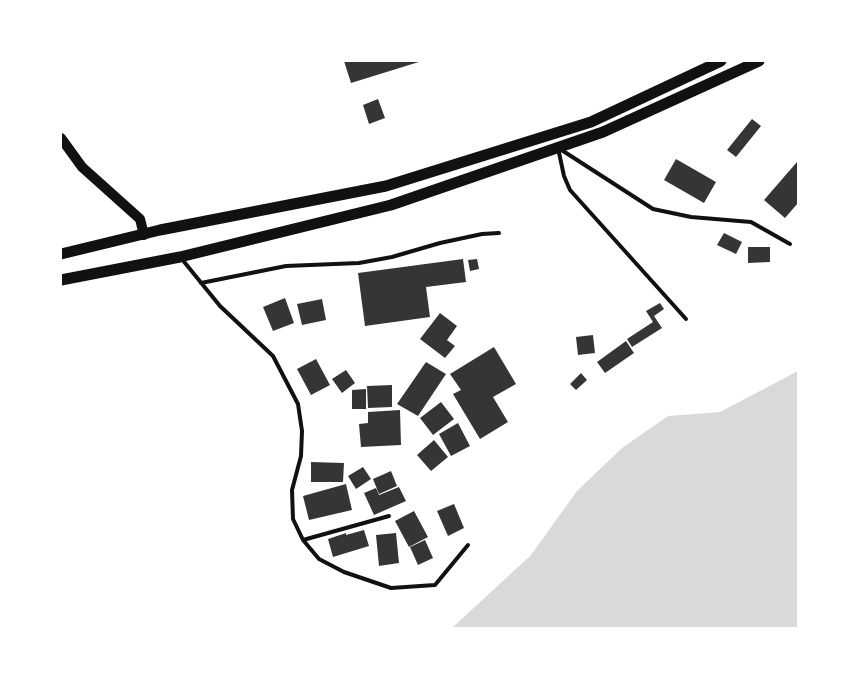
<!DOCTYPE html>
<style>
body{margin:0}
#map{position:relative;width:859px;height:689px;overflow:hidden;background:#fff;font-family:"Open Sans",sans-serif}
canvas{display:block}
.frame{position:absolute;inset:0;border:62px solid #fff;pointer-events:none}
</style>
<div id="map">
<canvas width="859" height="689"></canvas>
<div class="frame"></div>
</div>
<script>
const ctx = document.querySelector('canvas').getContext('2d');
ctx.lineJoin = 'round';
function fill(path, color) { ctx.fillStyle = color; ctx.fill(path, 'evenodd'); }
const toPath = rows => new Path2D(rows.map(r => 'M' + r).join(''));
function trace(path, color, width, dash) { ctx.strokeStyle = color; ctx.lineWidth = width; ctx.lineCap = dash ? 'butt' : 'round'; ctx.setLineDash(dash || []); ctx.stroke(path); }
const water = toPath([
 [798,371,798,628,452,628,531,555,577,491,622,448,668,416,720,412]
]);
const building = toPath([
 [344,61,422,61,351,83],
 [378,99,385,118,369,124,363,105],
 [752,119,761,126,736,157,727,150],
 [676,159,716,182,704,203,664,180],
 [797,162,798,203,785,218,764,200],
 [724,233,742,242,736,254,717,245],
 [748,247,770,247,770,262,748,263],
 [463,259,466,282,426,287,430,317,365,326,358,273],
 [477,259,479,269,470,271,468,260],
 [285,298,294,323,273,331,263,307],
 [322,299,326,320,302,325,297,304],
 [660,303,664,309,654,316,662,328,632,347,627,339,653,322,646,311],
 [440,313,457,326,447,340,455,346,445,358,420,339],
 [593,335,595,353,578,355,576,337],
 [626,341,634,353,605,373,597,362],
 [494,347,516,384,493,397,508,422,480,439,453,394,461,390,450,374],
 [316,359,330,385,311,395,297,369],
 [426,362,446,374,418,416,397,404],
 [346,370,355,383,342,393,332,379],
 [581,373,587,380,576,390,570,384],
 [392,385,392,407,368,408,367,386],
 [366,389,366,409,352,409,352,390],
 [441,402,454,419,433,435,420,418],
 [400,410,401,445,361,447,359,424,368,423,368,412],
 [458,423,470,446,451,456,439,434],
 [434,440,448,457,431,471,417,455],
 [311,462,344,463,343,482,311,482],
 [363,467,371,479,356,489,348,476],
 [391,471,397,486,379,494,373,479],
 [346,484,352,510,309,520,303,496],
 [399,487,406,501,374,515,364,493,376,488,379,495],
 [454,504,464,528,448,536,437,511],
 [414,511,428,537,409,547,395,521],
 [364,530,369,546,333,557,328,539,346,533,346,535],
 [396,533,399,563,379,566,376,535],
 [425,540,433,558,418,565,410,547]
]);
const minor = toPath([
 [558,148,564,176,570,190,686,319],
 [560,149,653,209,691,217,751,222,790,244],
 [181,258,220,306,273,356,298,404,302,431,301,456,292,490,293,519,303,540,319,559,344,572,391,588,435,585,468,545],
 [201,283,286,266,359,263,392,257,440,243,482,234,499,233],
 [303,540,389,516]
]);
const primary = toPath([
 [61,138,82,167,140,219,144,235]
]);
const trunk = toPath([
 [61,254,160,230,386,186,591,122,721,61],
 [61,280,180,257,391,205,603,132,759,61]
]);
fill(water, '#d9d9d9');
fill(building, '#353535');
trace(minor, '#111', 4);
trace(primary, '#111', 10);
trace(trunk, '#111', 11);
</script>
